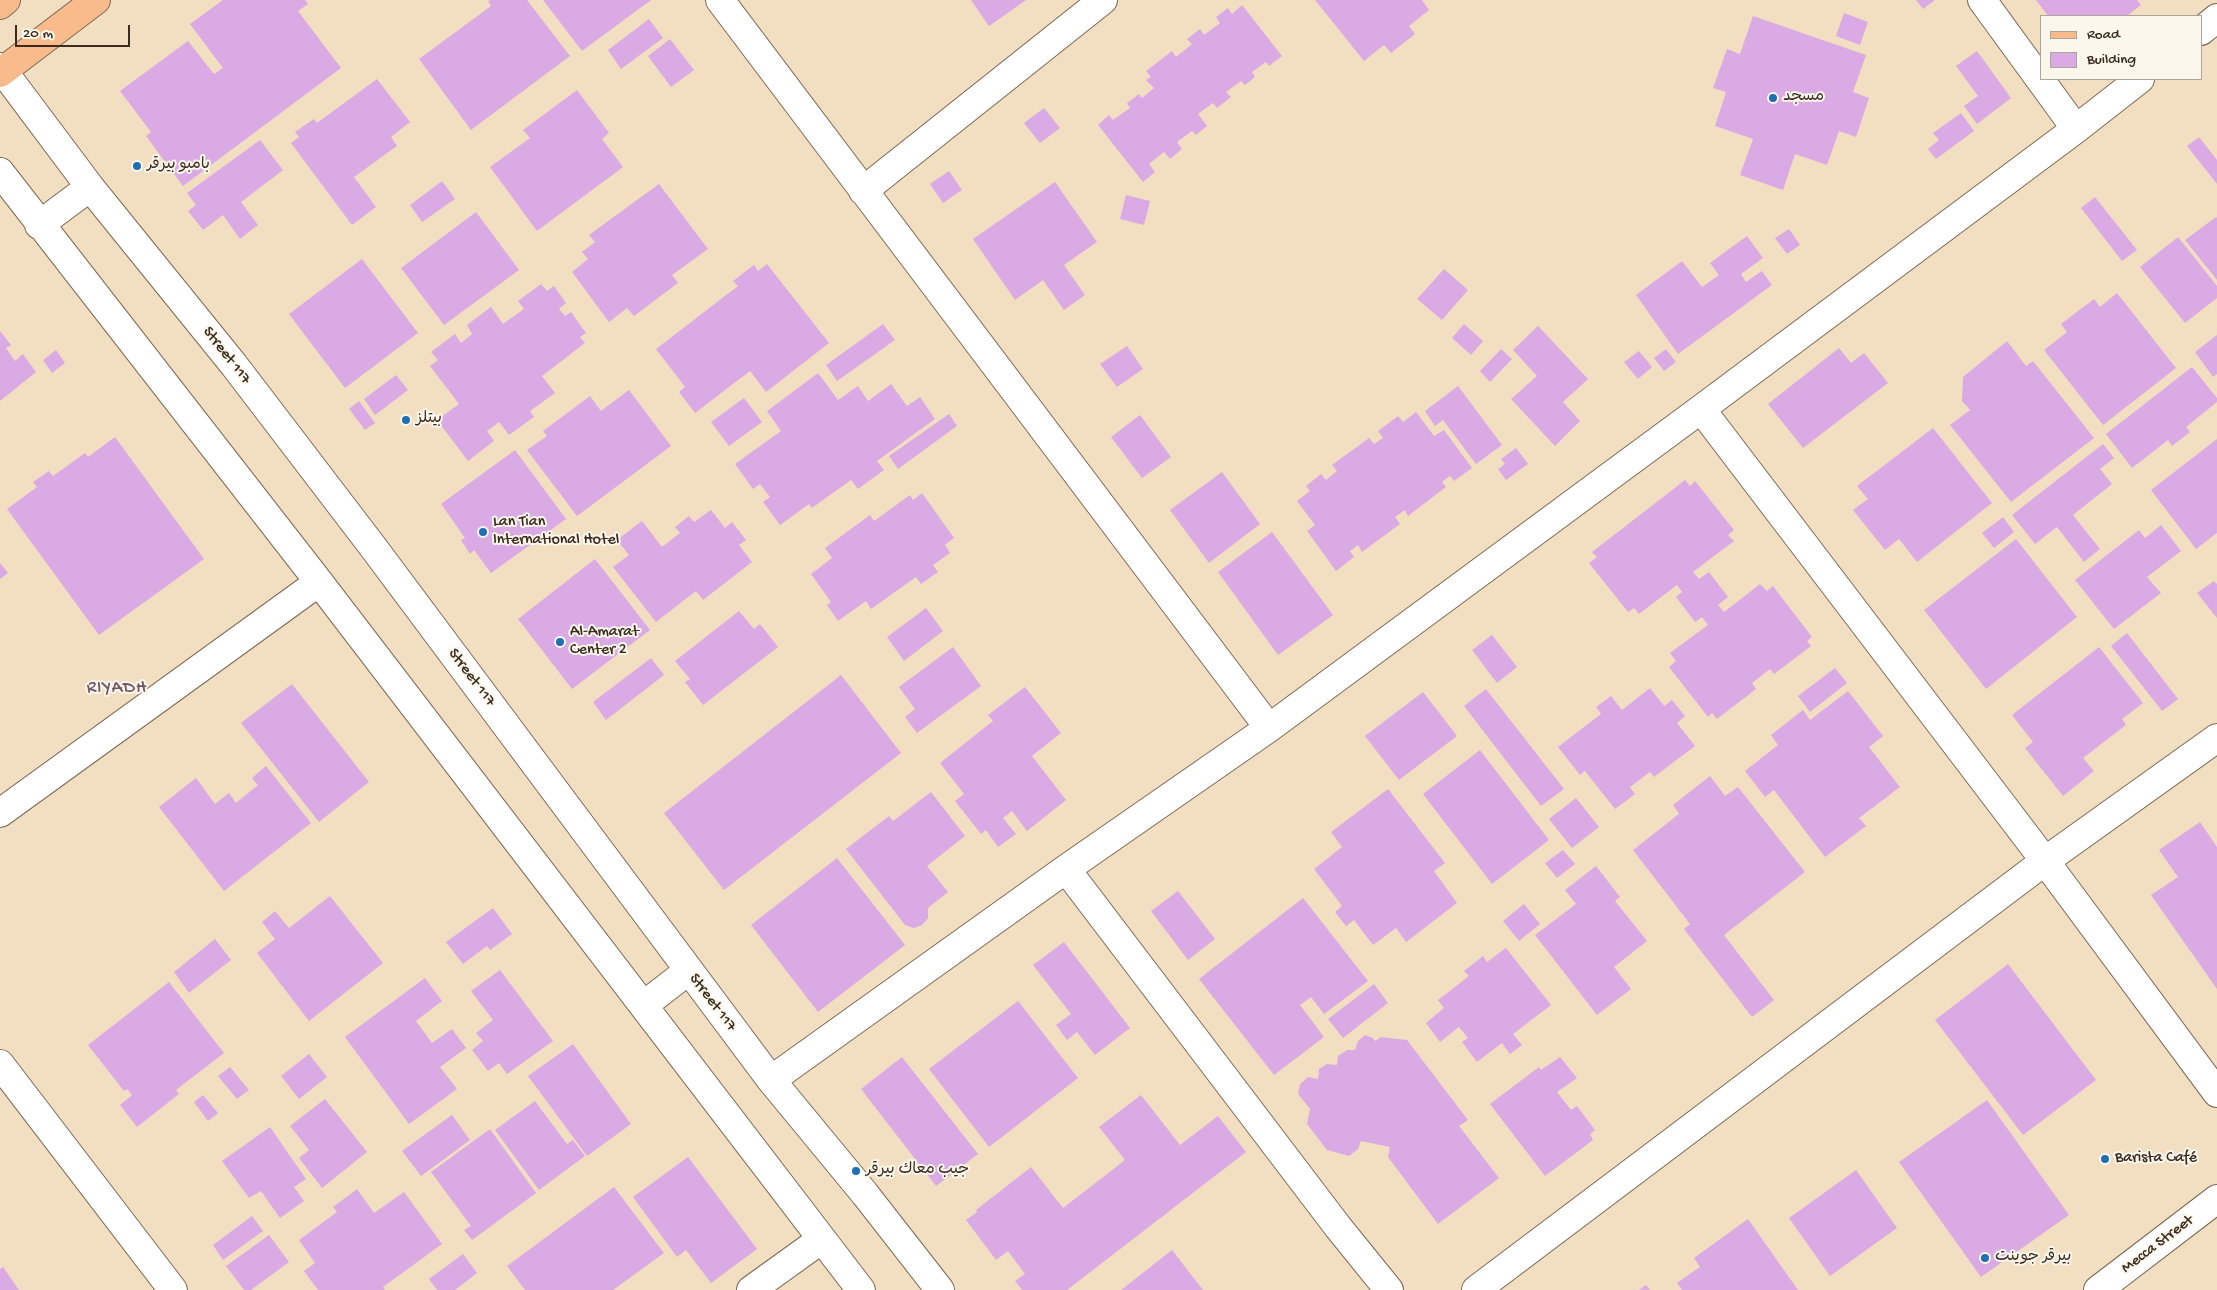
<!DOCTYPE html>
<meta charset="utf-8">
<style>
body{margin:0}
#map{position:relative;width:2217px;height:1290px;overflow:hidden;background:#f2dfc1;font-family:"Gochi Hand",sans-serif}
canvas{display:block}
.legend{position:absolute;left:2040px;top:15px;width:162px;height:65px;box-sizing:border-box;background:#fbf7ec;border:1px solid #aea59a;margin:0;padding:6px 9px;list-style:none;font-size:15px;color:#3b2a1e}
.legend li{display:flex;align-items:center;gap:10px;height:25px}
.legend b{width:25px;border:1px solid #aea59a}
.scale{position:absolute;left:15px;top:25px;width:115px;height:22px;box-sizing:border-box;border:2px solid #3b2a1e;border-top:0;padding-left:6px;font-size:15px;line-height:18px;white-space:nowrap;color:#3b2a1e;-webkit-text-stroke:4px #fbf7ec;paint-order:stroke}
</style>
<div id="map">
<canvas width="2217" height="1290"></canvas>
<ul class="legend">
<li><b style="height:6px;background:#fabb8c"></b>Road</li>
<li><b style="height:14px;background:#daaae5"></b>Building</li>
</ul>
<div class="scale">20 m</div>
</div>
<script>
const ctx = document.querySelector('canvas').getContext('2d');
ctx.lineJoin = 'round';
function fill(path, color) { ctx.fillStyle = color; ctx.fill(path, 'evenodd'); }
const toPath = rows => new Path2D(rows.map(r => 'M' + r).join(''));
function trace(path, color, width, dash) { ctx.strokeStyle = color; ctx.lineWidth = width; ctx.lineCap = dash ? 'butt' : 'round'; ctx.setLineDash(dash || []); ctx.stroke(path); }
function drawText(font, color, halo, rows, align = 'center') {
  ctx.font = font + ' "Gochi Hand","Playpen Sans Arabic",sans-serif'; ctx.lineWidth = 4; ctx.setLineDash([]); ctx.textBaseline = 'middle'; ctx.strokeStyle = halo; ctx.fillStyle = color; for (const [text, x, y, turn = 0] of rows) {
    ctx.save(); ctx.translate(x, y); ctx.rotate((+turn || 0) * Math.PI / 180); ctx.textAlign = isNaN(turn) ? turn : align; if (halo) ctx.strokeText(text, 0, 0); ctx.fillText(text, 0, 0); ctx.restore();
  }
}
const building = toPath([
 [223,0,305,0,308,4,298,11,341,68,183,186,146,136,151,132,120,91,188,41,214,74,223,68,190,24],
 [490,0,527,0,570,56,471,130,419,59,491,6,488,1],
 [543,0,651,0,582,51],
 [971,0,1026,0,989,26],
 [1315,0,1422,0,1429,10,1409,26,1415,34,1391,53,1384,45,1364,61],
 [1916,0,1935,0,1923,9],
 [2036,0,2137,0,2141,5,2127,16,2048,16],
 [1242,5,1282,56,1269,66,1266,62,1252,72,1255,77,1245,85,1241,81,1226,92,1231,97,1217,108,1213,103,1198,114,1207,126,1196,135,1192,131,1177,142,1182,149,1170,159,1164,152,1149,164,1155,172,1143,182,1098,125,1109,115,1113,120,1130,108,1127,103,1139,94,1142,98,1154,88,1146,80,1151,77,1146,71,1172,51,1176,57,1192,44,1187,39,1200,29,1204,35,1220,23,1216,17,1228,8,1232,14],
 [1844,13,1868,22,1860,45,1836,36],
 [1753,16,1866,55,1853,92,1869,98,1856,137,1839,131,1827,165,1795,154,1783,190,1740,175,1753,139,1715,126,1726,92,1713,88,1727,49,1740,54],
 [649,19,663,38,621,69,608,50],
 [670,39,694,70,671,87,648,56],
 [1977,51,2011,98,1977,124,1964,106,1978,96,1956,66],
 [377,79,410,122,391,137,397,146,354,177,376,207,352,225,291,143,299,137,295,132,314,119,317,123],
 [577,90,609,133,602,139,623,167,537,231,490,167,530,138,523,130],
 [1044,108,1060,128,1040,143,1024,123],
 [1961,113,1974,131,1936,159,1928,149,1939,140,1933,133],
 [2199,137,2217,160,2217,184,2187,146],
 [260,140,283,170,241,202,258,225,240,239,223,215,203,230,188,211,196,205,187,193],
 [949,171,962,190,943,203,930,184],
 [442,181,455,199,422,222,410,205],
 [1055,182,1097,242,1064,265,1085,295,1064,310,1043,280,1015,300,973,239],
 [659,184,708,249,672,275,678,283,634,316,627,308,609,322,572,272,588,259,582,252,595,242,589,235],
 [1126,195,1150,201,1144,225,1120,219],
 [2095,197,2137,250,2122,261,2081,208],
 [476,212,519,270,444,325,401,268],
 [2216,217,2217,218,2217,280,2185,240],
 [1789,229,1800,245,1787,254,1775,238],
 [1747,236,1763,258,1741,274,1746,282,1762,271,1772,285,1678,354,1636,295,1682,261,1702,287,1719,275,1710,263],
 [2178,237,2217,286,2217,298,2185,323,2140,267],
 [362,259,418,333,345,388,289,314],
 [767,264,829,343,766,392,750,371,695,413,679,392,685,387,656,349,738,286,733,281,754,265,758,271],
 [1444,269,1468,290,1442,320,1417,299],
 [541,284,547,291,554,286,566,303,559,309,565,316,571,312,586,333,580,337,585,343,542,376,555,393,530,411,534,417,509,435,499,422,487,431,494,441,468,461,437,420,459,404,430,366,438,360,431,352,455,334,461,343,472,334,467,325,491,307,503,324,524,309,518,301],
 [2117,293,2176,368,2103,425,2044,350,2067,332,2061,324,2094,299,2100,307],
 [883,324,895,340,837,381,826,365],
 [1464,324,1483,341,1471,355,1452,338],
 [1538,326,1588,379,1563,402,1580,421,1555,446,1511,399,1537,376,1513,350],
 [0,331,11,345,6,348,15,361,23,354,36,372,0,401],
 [2217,335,2217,374,2213,377,2195,352],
 [2007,341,2026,366,2033,361,2094,438,2011,502,1950,425,1970,410,1962,401,1963,377],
 [1127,346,1143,369,1117,387,1100,364],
 [1839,348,1851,363,1864,353,1888,383,1803,448,1768,404],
 [1501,349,1512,359,1490,382,1480,371],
 [1666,349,1676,362,1664,371,1654,358],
 [56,350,65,363,52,373,43,360],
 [1639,351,1652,367,1638,379,1624,362],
 [2192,367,2217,398,2217,402,2186,427,2190,432,2172,446,2168,440,2132,468,2106,434],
 [818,373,838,400,858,386,868,401,891,384,907,406,920,397,935,419,877,461,884,470,858,489,851,480,812,508,809,504,780,525,763,502,770,497,760,484,753,489,735,464,781,431,767,411],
 [396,375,408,390,375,415,364,399],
 [1458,386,1502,445,1476,464,1443,420,1435,426,1425,411],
 [629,390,671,446,577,516,527,450,547,436,543,431,590,396,601,411],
 [744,398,762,422,729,446,711,422],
 [359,401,375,423,365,430,349,409],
 [1416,412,1434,436,1444,430,1472,468,1454,481,1450,476,1442,482,1446,487,1408,516,1405,510,1395,517,1400,524,1362,552,1358,545,1350,551,1354,557,1336,571,1307,531,1315,525,1297,501,1310,491,1306,486,1321,474,1326,480,1337,471,1332,465,1369,438,1374,444,1383,438,1378,431,1398,416,1403,422],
 [949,414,957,426,898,469,889,456],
 [1140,415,1171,457,1142,478,1111,437],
 [1933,428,1992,503,1917,562,1899,539,1885,550,1853,510,1868,499,1857,486],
 [115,437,204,559,99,635,7,509,37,487,33,482,49,471,53,476,85,453,88,457],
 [2217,439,2217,533,2196,549,2151,490],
 [2103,444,2114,458,2100,469,2112,484,2073,515,2100,549,2084,562,2057,527,2035,544,2012,515],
 [1516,448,1528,464,1506,480,1498,469,1505,464,1501,459],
 [515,450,566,519,491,573,474,550,470,554,461,540,465,538,441,504],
 [1222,472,1260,524,1209,563,1170,510],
 [1685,480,1690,486,1695,481,1734,530,1728,535,1734,541,1693,572,1699,579,1709,572,1728,597,1718,605,1724,612,1760,584,1767,591,1773,586,1812,637,1807,641,1811,646,1774,674,1770,669,1752,683,1756,689,1717,719,1712,713,1708,717,1669,667,1676,661,1670,653,1708,625,1702,617,1695,622,1676,597,1682,592,1677,585,1639,614,1634,608,1628,612,1589,563,1597,557,1592,552],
 [922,493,954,538,945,545,950,553,933,565,938,572,921,584,916,577,871,609,866,601,838,621,827,605,831,602,811,574,832,558,825,548,870,515,874,521,910,495,913,500],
 [711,510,725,528,732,522,746,540,739,545,752,562,703,600,696,591,656,622,613,567,629,555,617,540,642,521,662,547,680,533,675,527,689,516,694,522],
 [2003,517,2014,532,1994,548,1982,533],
 [2161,525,2181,551,2147,577,2161,593,2114,629,2075,580,2139,530,2145,538],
 [1272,532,1333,615,1278,655,1218,572],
 [2016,539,2077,617,1986,689,1924,610],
 [595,559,650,630,572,689,518,619],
 [0,563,8,573,0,579],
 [2214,581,2217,584,2217,618,2197,593],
 [926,608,943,631,904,661,887,637],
 [739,611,754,629,760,624,778,647,703,705,685,682,690,679,675,661],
 [2127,633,2178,699,2162,711,2111,646],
 [1492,635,1517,667,1497,683,1472,650],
 [953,647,981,686,917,733,905,717,915,709,899,687],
 [2099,647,2143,703,2122,719,2126,725,2083,758,2094,771,2063,796,2025,748,2033,742,2012,715],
 [651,658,664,675,606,720,593,702],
 [1835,668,1847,683,1810,712,1798,696],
 [841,675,901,753,724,890,664,813],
 [292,684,369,782,319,822,241,723],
 [1025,687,1061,733,1032,756,1066,800,1027,831,1012,811,1003,818,1016,834,998,847,986,830,981,834,955,801,964,794,940,763,993,721,988,715],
 [1650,688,1664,706,1672,700,1685,716,1677,723,1695,746,1654,777,1650,772,1630,787,1635,794,1615,809,1585,771,1580,775,1558,747,1601,714,1596,707,1611,696,1622,710],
 [1486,689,1564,789,1541,806,1464,706],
 [1848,691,1883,736,1869,747,1900,787,1859,818,1866,826,1825,857,1774,790,1765,797,1745,771,1778,745,1771,735,1803,710,1810,720],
 [1423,692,1457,736,1399,780,1365,736],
 [1480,750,1549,840,1492,884,1423,794],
 [266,766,311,823,224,891,159,807,196,778,215,804,229,793,236,803,258,785,252,778],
 [1710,776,1725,796,1738,787,1805,872,1724,935,1774,1000,1752,1017,1684,929,1690,924,1633,850,1679,814,1673,805],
 [1388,789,1445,863,1434,871,1457,903,1406,942,1396,928,1373,945,1354,920,1346,926,1335,912,1342,906,1314,869,1342,847,1331,832],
 [931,792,965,836,927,866,948,892,928,908,928,918,922,925,914,928,905,925,846,849,889,816,893,821],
 [1576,798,1599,827,1572,848,1549,819],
 [2200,822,2217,847,2217,989,2151,895,2178,877,2159,850],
 [1563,850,1575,864,1557,878,1545,863],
 [837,858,905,945,818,1012,751,925],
 [1596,866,1620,897,1615,901,1647,941,1614,967,1631,989,1597,1015,1535,935,1576,904,1565,890],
 [1178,891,1215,939,1188,960,1151,911],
 [330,896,383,963,309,1021,257,953,275,939,262,922,275,911,289,928],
 [1303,898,1368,981,1324,1014,1311,997,1300,1005,1324,1037,1274,1075,1199,979],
 [1524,904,1540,924,1519,941,1503,921],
 [493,908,512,934,490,950,487,946,463,964,446,942],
 [215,939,231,960,189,993,174,972],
 [1064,942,1130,1028,1095,1055,1077,1032,1067,1040,1056,1025,1071,1014,1033,965],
 [1506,948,1551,1005,1513,1034,1522,1045,1510,1054,1502,1043,1477,1062,1462,1042,1468,1038,1459,1027,1440,1042,1426,1023,1444,1008,1438,1000,1469,976,1464,971,1483,956,1487,962],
 [2008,964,2096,1080,2023,1135,1935,1020],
 [500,970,553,1041,507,1074,499,1063,488,1071,472,1050,483,1041,476,1033,493,1020,471,991],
 [425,978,442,1001,416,1021,432,1043,452,1029,466,1048,440,1067,457,1089,409,1124,345,1037],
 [169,982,224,1053,176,1090,179,1094,137,1127,120,1105,132,1095,127,1089,124,1091,88,1045],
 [1374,984,1388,1003,1343,1038,1328,1019],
 [1018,1001,1078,1078,989,1147,929,1069],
 [1365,1035,1373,1038,1375,1041,1381,1037,1407,1040,1468,1120,1459,1126,1499,1178,1438,1224,1388,1157,1390,1147,1361,1141,1358,1149,1349,1156,1327,1150,1307,1124,1310,1109,1298,1094,1300,1084,1308,1077,1318,1079,1319,1069,1327,1064,1337,1065,1338,1056,1347,1050,1355,1050,1358,1041],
 [573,1044,631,1124,587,1156,528,1076],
 [309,1054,327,1077,299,1099,281,1076],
 [902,1057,978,1154,936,1186,861,1089],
 [1560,1057,1577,1078,1557,1092,1571,1110,1577,1106,1595,1130,1590,1134,1593,1140,1545,1176,1490,1104,1539,1067,1541,1070],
 [230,1067,249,1090,237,1099,218,1076],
 [203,1095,218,1113,208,1121,194,1102],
 [1141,1095,1180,1145,1218,1116,1246,1152,1067,1290,1022,1290,1015,1281,1025,1274,1008,1251,996,1260,966,1220,977,1212,976,1210,1031,1167,1063,1208,1125,1160,1099,1127],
 [325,1099,367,1152,322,1188,299,1158,309,1150,290,1126],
 [1987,1100,2069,1215,1981,1277,1899,1162],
 [535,1101,567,1144,573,1140,585,1156,539,1190,495,1130],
 [452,1115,470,1140,421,1176,402,1151],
 [270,1127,306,1179,294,1187,304,1201,280,1218,261,1191,249,1198,222,1161],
 [490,1129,536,1193,472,1240,464,1230,471,1226,431,1172],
 [688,1157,757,1249,711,1283,686,1250,677,1257,633,1197],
 [1856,1170,1897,1228,1830,1276,1789,1218],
 [614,1187,664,1253,613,1290,525,1290,507,1266],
 [357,1189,374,1213,404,1192,442,1244,383,1287,385,1290,318,1290,304,1271,315,1263,299,1240,337,1212,333,1207],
 [252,1216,263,1231,223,1260,213,1245],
 [1748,1219,1798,1290,1682,1290,1677,1283,1700,1267,1694,1258],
 [269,1235,289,1262,251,1290,244,1290,226,1266],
 [1172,1250,1203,1290,1121,1290],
 [463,1254,477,1273,455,1290,437,1290,429,1279],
 [3,1267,19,1290,0,1290,0,1269],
 [1646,1285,1650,1290,1639,1290]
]);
const minor = toPath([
 [720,0,1269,728],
 [1982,0,2076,129],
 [2201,31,2217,18],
 [0,67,90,187,234,365,373,547,771,1080,865,1194,940,1290],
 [0,172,319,582,861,1290],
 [863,191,1103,0],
 [39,225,90,187],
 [1701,409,2045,861,2217,1093],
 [0,813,319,582],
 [1066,869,1338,1227,1389,1290],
 [644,1005,688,971],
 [0,1064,173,1290],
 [771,1080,1066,869,1269,728,1701,409,2076,129,2140,79],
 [751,1290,822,1239],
 [1476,1290,2045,861,2217,738],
 [2098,1290,2217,1199]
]);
const major = toPath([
 [0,5,6,0],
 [0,73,96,0]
]);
const markers = [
 [1773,98,5,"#1f6fb2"],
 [137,166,5,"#1f6fb2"],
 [406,420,5,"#1f6fb2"],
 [483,532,5,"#1f6fb2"],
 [560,642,5,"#1f6fb2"],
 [2105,1159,5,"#1f6fb2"],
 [856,1171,5,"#1f6fb2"],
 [1985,1258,5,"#1f6fb2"]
];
const poiNames = [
 ["مسجد",1783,98],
 ["بامبو بيرقر",147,166],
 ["بيتلز",416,420],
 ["Lan Tian",493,523],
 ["International Hotel",493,541],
 ["Al-Amarat",570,633],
 ["Center 2",570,651],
 ["Barista Café",2115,1159],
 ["جيب معاك بيرقر",866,1171],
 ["بيرقر جوينت",1995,1258]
];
const streetNames = [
 ["Street 117",226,356,52],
 ["Street 117",471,678,53],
 ["Street 117",712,1003,53],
 ["Mecca Street",2158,1245,-37]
];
const neighbourhoodNames = [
 ["RIYADH",117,689]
];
fill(building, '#daaae5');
trace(minor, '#7b6957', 30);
trace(major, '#7b6957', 30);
trace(minor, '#fff', 28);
trace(major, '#fabb8c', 28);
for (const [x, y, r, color] of markers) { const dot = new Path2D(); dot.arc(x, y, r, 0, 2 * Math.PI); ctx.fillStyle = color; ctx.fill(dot); trace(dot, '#fbf7ec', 2); }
drawText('16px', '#3b2a1e', '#fbf7ec', poiNames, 'left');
drawText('16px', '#3b2a1e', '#fbf7ec', streetNames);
ctx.letterSpacing = '1px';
drawText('18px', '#735764', '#fbf7ec', neighbourhoodNames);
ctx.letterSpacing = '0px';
</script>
